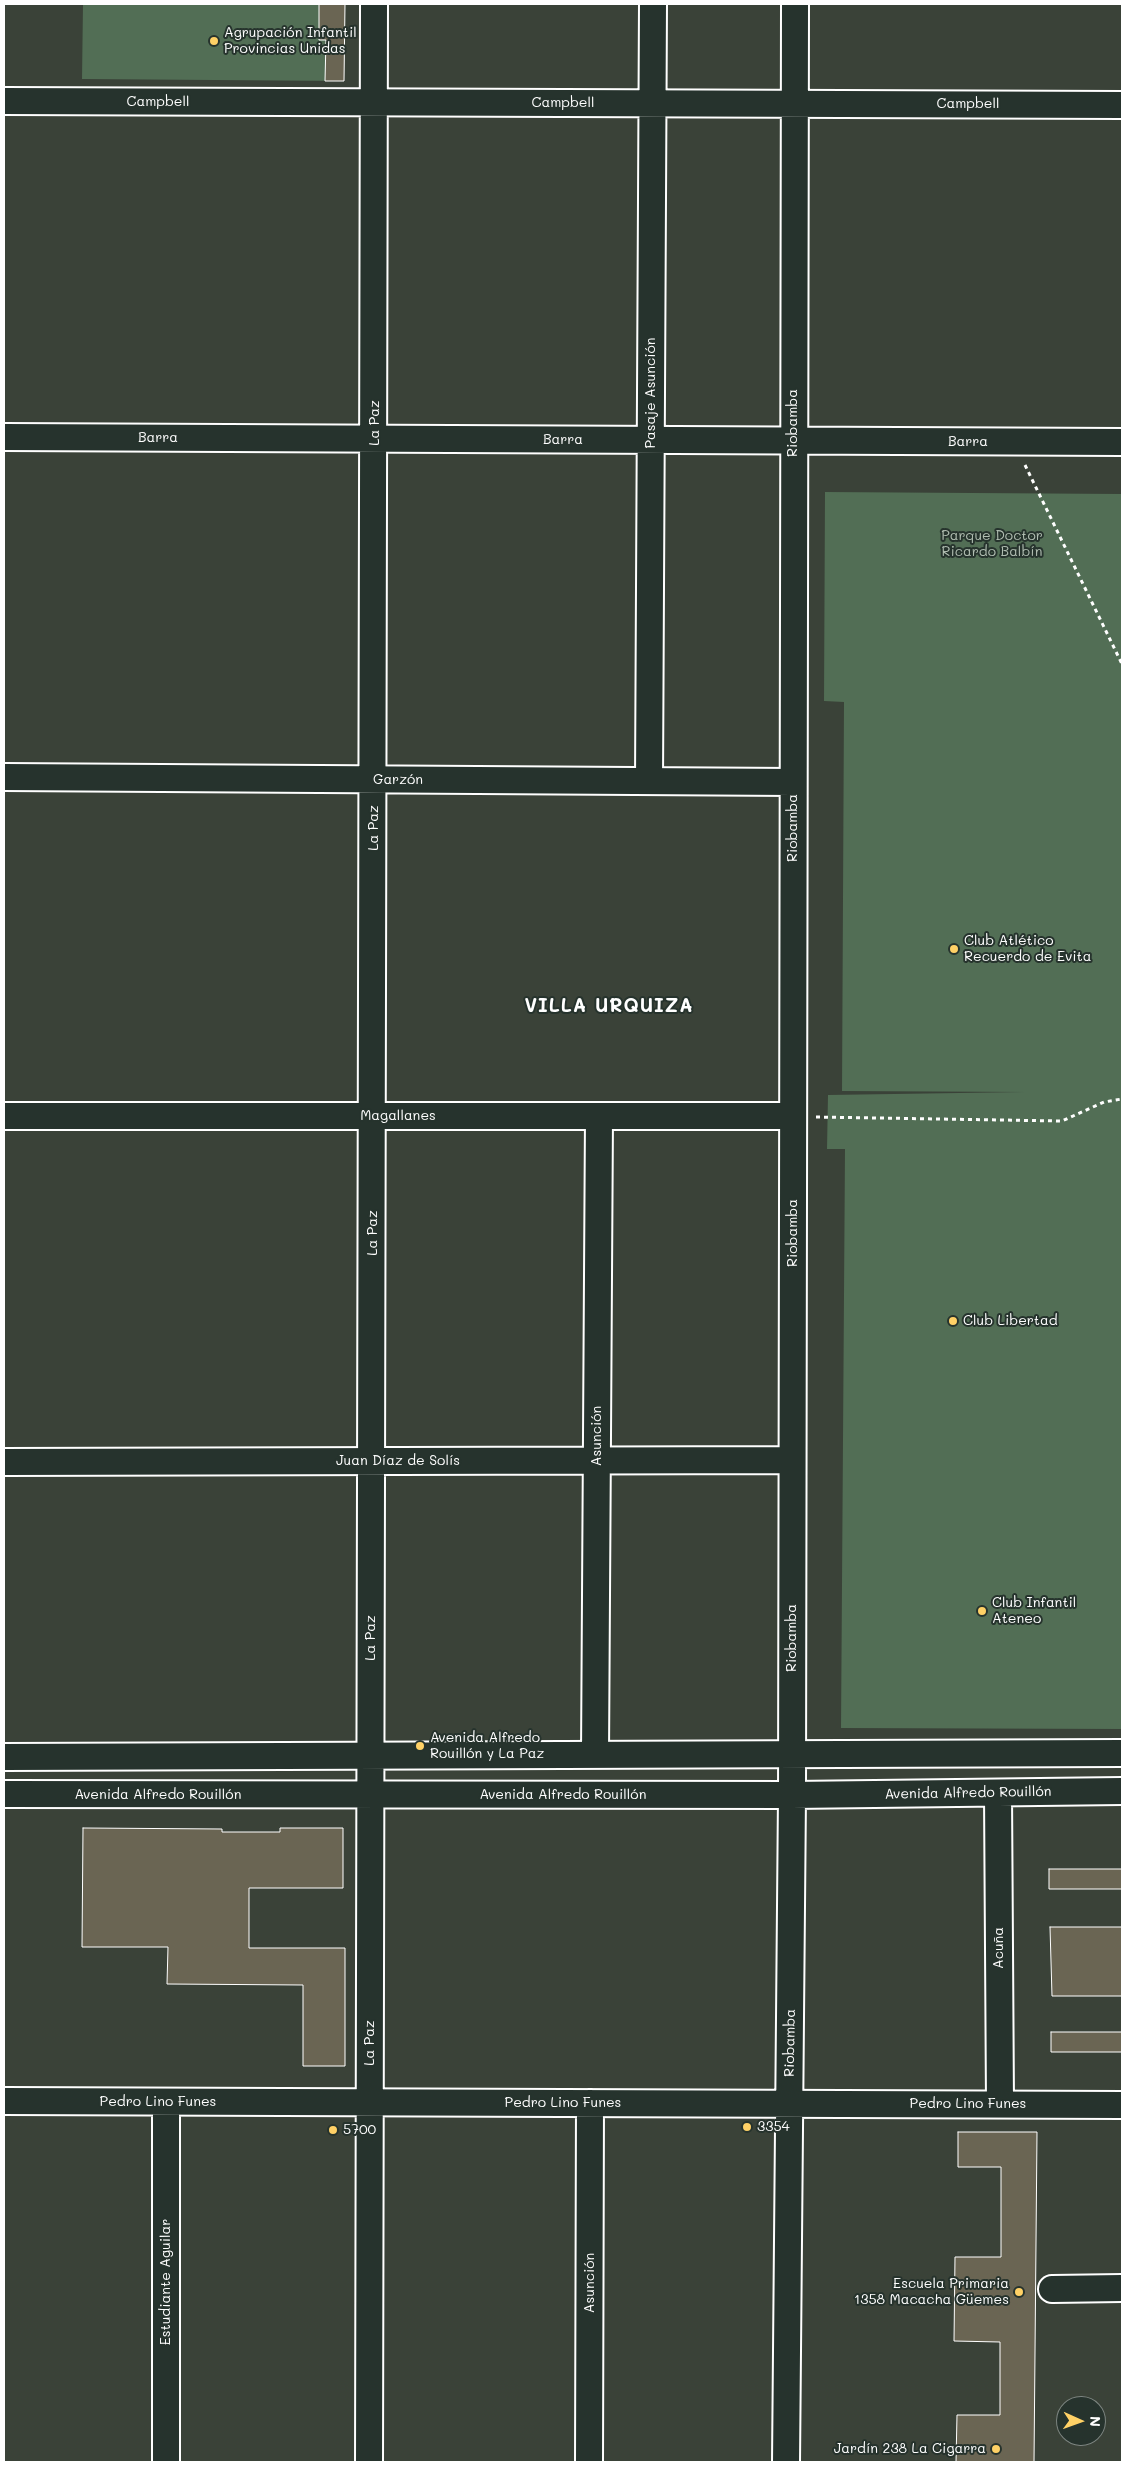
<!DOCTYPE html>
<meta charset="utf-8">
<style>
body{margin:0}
#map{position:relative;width:1126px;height:2466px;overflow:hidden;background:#3a4238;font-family:Mali,sans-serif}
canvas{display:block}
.frame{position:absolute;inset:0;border:5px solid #fff;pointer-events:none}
.north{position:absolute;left:1056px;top:2396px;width:50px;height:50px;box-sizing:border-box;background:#26332d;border:1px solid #7d8581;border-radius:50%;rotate:92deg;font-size:14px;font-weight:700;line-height:20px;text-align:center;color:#fff}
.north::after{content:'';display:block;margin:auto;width:18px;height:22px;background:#ffd166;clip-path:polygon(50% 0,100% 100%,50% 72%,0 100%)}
</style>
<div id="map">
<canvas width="1126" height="2466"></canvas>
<div class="frame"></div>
<div class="north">N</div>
</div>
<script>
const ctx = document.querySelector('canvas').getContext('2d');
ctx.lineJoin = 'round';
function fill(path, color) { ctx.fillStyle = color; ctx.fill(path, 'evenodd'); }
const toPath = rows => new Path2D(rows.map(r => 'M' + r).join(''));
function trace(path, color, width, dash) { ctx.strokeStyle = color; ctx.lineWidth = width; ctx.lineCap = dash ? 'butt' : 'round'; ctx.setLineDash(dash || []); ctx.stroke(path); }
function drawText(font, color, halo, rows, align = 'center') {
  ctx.font = font + ' Mali,sans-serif'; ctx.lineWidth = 4; ctx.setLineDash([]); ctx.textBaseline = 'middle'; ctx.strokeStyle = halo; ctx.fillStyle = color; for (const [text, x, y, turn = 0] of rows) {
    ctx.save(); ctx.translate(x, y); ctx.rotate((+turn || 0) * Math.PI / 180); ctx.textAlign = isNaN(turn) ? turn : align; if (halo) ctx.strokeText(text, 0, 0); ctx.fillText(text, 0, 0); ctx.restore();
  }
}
const green = toPath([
 [83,4,345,4,344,81,82,79],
 [825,492,1122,494,1122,1729,841,1728,845,1149,827,1149,828,1095,1024,1092,842,1091,844,702,824,701]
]);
const building = toPath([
 [319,4,345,4,344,81,325,81,326,40,319,40,319,4],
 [83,1828,222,1829,222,1832,280,1832,280,1828,343,1828,343,1888,249,1888,249,1948,345,1948,345,2066,303,2066,303,1985,167,1984,168,1947,82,1947,83,1828],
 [1049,1869,1122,1869,1122,1889,1049,1889,1049,1869],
 [1050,1927,1122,1927,1122,1996,1052,1996,1050,1927],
 [1051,2032,1122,2032,1122,2052,1051,2052,1051,2032],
 [958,2132,1037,2132,1034,2462,956,2462,957,2415,1000,2415,1000,2342,954,2341,955,2257,1001,2257,1001,2167,958,2167,958,2132]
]);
const path = toPath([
 [1025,465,1122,664],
 [816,1117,1062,1121,1104,1102,1122,1099]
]);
const minor = toPath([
 [4,101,1122,105],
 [4,437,1122,442],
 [4,777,793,782],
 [649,781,653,4],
 [4,1116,793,1116],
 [4,1462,792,1460],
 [595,1755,599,1116],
 [4,1757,1122,1753],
 [998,1793,1000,2104],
 [4,1794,792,1795,1122,1791],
 [4,2101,1122,2105],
 [1052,2289,1122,2288],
 [166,2462,166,2102],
 [369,2462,374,4],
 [589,2462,590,2103],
 [786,2462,792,1795,795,4]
]);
const markers = [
 [214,41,5,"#ffd166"],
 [954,949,5,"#ffd166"],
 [953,1321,5,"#ffd166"],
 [982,1611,5,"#ffd166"],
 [420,1746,5,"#ffd166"],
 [747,2127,5,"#ffd166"],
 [333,2130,5,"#ffd166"],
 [1019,2292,5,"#ffd166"],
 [996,2449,5,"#ffd166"]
];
const poiNames = [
 ["Agrupación Infantil",224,33],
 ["Provincias Unidas",224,49],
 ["Club Atlético",964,941],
 ["Recuerdo de Evita",964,957],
 ["Club Libertad",963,1321],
 ["Club Infantil",992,1603],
 ["Ateneo",992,1619],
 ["Avenida Alfredo",430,1738],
 ["Rouillón y La Paz",430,1754],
 ["3354",757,2127],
 ["5700",343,2130],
 ["Escuela Primaria",1009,2284,"right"],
 ["1358 Macacha Güemes",1009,2300,"right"],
 ["Jardín 238 La Cigarra",986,2449,"right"]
];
const streetNames = [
 ["Campbell",158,102],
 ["Campbell",563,103],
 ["Campbell",968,104],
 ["Pasaje Asunción",651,393,-90],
 ["La Paz",375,423,-90],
 ["Riobamba",793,423,-90],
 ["Barra",158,438],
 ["Barra",563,440],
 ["Barra",968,442],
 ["Garzón",398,780],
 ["La Paz",374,828,-90],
 ["Riobamba",793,828,-90],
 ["Magallanes",398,1116],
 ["La Paz",373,1233,-90],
 ["Riobamba",793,1233,-90],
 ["Asunción",597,1436,-90],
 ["Juan Díaz de Solís",398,1461],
 ["La Paz",371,1638,-90],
 ["Riobamba",792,1638,-90],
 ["Avenida Alfredo Rouillón",968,1793,-1],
 ["Avenida Alfredo Rouillón",158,1795],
 ["Avenida Alfredo Rouillón",563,1795],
 ["Acuña",999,1948,-90],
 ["La Paz",370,2043,-90],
 ["Riobamba",790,2043,-89],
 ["Pedro Lino Funes",158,2102],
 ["Pedro Lino Funes",563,2103],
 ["Pedro Lino Funes",968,2104],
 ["Estudiante Aguilar",166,2282,-90],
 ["Asunción",590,2283,-90]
];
const parkNames = [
 ["Parque Doctor",992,536],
 ["Ricardo Balbín",992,552]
];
const districtNames = [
 ["VILLA URQUIZA",609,1006]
];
fill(green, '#526e55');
fill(building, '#6a6553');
trace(building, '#fff', 1);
trace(minor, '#fff', 30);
trace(path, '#fff', 3, [4, 4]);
trace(minor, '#26332d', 26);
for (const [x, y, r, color] of markers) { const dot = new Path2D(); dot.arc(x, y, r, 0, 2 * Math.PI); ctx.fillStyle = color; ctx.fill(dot); trace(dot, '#26332d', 2); }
drawText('14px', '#fff', '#26332d', poiNames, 'left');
drawText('14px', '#fff', '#26332d', streetNames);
drawText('14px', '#b1beb2', '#26332d', parkNames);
ctx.letterSpacing = '1px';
drawText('bold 19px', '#fff', '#26332d', districtNames);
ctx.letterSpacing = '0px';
</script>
